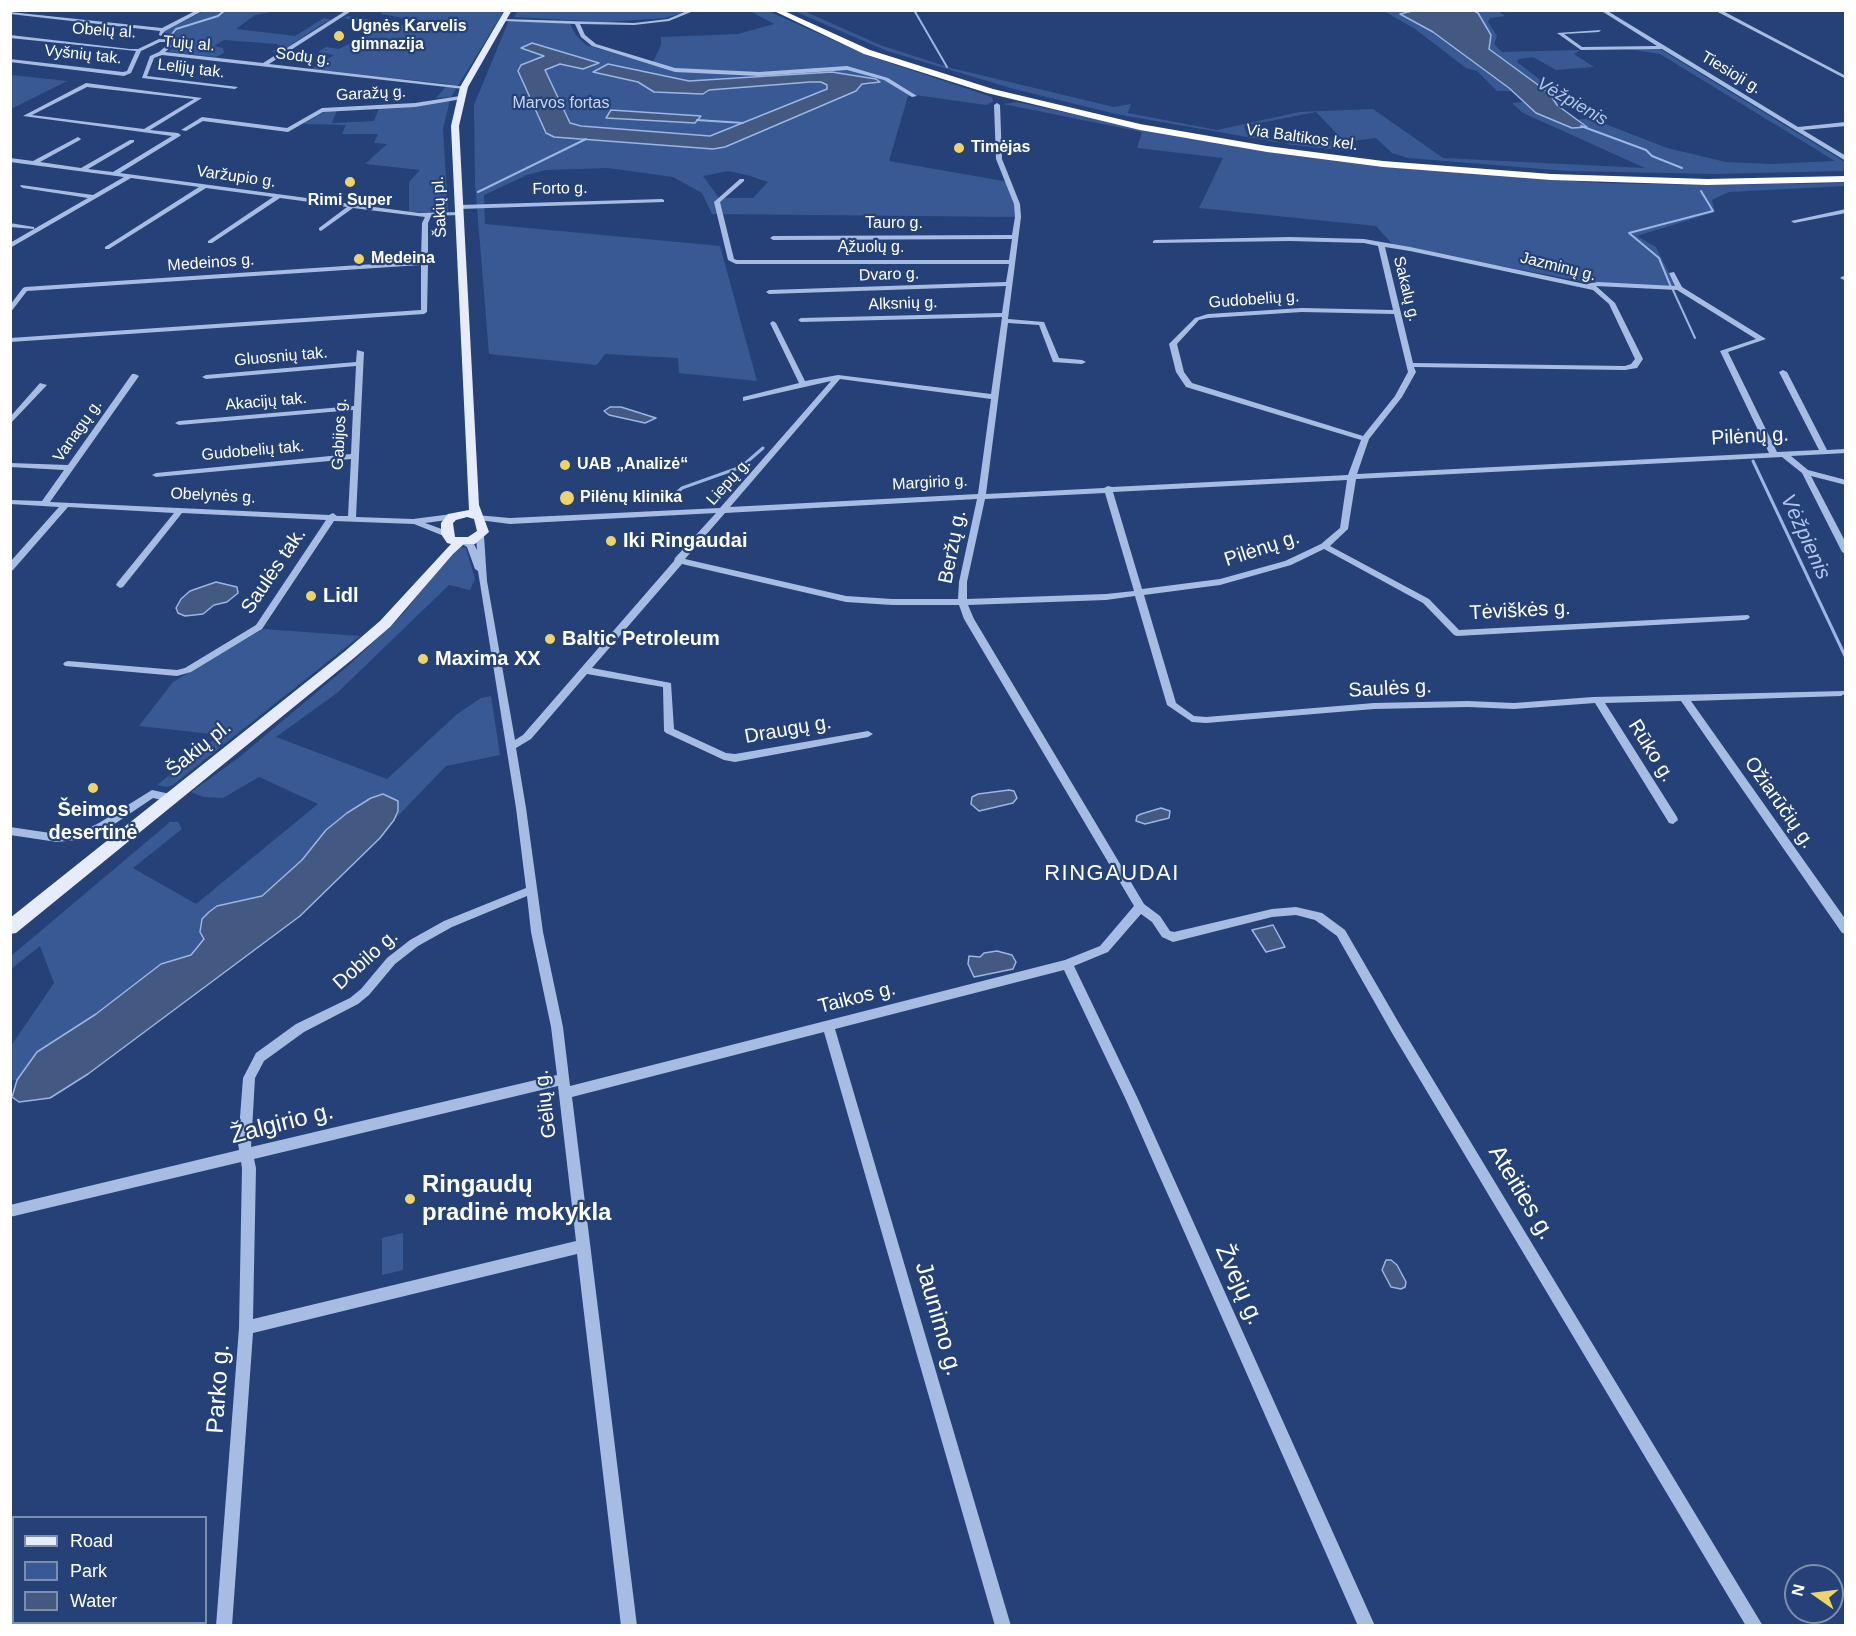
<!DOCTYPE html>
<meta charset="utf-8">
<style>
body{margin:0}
#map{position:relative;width:1856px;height:1636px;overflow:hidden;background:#254178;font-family:Arial,sans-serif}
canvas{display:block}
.frame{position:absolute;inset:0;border:12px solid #fff;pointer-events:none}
.legend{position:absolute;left:12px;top:1516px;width:195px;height:108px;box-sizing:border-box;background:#254178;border:2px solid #7c8dae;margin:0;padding:8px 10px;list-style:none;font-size:18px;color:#fff}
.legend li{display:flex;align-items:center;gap:12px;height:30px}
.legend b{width:30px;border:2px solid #7c8dae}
.north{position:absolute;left:1784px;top:1564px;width:60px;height:60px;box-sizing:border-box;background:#254178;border:2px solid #7c8dae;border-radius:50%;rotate:284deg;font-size:16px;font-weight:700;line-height:24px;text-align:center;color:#fff}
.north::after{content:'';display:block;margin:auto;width:21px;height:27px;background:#ecd46b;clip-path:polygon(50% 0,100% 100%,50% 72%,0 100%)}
</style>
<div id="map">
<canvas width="1856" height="1636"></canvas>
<div class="frame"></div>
<ul class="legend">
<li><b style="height:8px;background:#e6ecfc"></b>Road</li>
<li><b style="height:16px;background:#395995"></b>Park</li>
<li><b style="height:16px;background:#445981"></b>Water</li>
</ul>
<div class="north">N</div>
</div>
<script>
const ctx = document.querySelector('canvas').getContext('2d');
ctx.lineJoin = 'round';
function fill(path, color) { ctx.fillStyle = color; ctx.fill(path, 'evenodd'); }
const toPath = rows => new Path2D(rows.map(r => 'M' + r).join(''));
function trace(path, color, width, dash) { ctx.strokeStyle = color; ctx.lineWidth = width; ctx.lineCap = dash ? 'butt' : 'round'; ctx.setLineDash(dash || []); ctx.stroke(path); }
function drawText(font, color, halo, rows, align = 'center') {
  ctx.font = font + ' Arial,sans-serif'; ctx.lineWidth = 4.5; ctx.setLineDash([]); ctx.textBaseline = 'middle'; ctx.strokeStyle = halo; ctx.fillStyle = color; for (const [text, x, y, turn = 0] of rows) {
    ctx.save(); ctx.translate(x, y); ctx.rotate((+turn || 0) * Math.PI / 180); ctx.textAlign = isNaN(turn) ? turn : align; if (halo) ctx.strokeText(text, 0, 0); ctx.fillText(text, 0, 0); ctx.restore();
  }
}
const green = toPath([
 [386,10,504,11,451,97,436,98,448,84,311,69,334,55,318,52,326,47,339,49,369,33,380,33,387,27,343,18,348,16,440,32,452,26,380,14],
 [518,10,690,11,665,18,605,22,514,17],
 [204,11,277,11,255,15,236,29,295,36,324,18,332,20,322,24,280,52,272,52,279,46,277,44,224,40,214,46,223,48,224,53,216,57,169,52,178,41,163,38,166,30],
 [750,11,768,11,869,56,992,97,993,102,986,105,915,95,908,96,889,161,1009,182,1018,217,712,214,702,193,673,177,608,168,546,170,527,175,484,195,485,224,720,246,757,381,679,373,678,358,605,354,597,365,489,354,475,183,474,105,509,20,570,24,576,35,586,45,652,64,661,45,661,37,738,34,774,24],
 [728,171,747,175,768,182,753,198,719,198,703,176],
 [794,11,804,11,880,45,951,68,1114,107,1131,104,1128,113,1217,130,1299,112,1373,109,1443,158,1645,168,1523,113,1512,103,1524,102,1537,113,1572,128,1587,126,1577,120,1590,118,1667,148,1726,162,1770,164,1835,161,1660,54,1627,49,1660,49,1845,162,1845,171,1716,174,1567,171,1408,158,1392,153,1376,138,1352,141,1355,145,1350,151,1293,145,1116,114,1014,89,887,51],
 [1316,112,1342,139,1309,144,1283,143,1247,134,1244,126],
 [1384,11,1409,11,1402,12,1402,16,1433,32,1512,91,1497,91,1477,71,1466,68,1415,29],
 [1472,11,1498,11,1505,16,1490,18,1488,22,1497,36,1494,44,1502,52,1580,50,1574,54,1594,67,1556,70,1533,57,1519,59,1517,62,1579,110,1557,105,1549,93,1489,49,1489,31,1478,13],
 [11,75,67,81,11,109],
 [450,100,443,129,448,211,443,213,409,212,409,182,420,170,365,164,387,144,374,143,378,134,342,134,346,125,303,124,328,110,337,110,332,123,374,121,379,108],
 [1017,102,1165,134,1288,155,1382,166,1600,183,1703,185,1845,183,1845,186,1729,192,1712,200,1715,212,1637,236,1656,247,1676,287,1586,282,1394,246,1376,226,1199,208,1223,158,1137,148,1142,132,1003,104],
 [463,547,466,548,475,579,470,590,449,585,337,693,276,737,387,779,456,715,481,698,491,696,500,755,446,766,394,820,398,811,326,830,302,860,262,896,217,906,209,912,204,939,191,955,161,964,96,1014,37,1052,17,1080,11,1080,11,1046,54,983,40,946,11,969,11,956,170,822,178,822,182,829,133,868,196,904,318,804,259,777,223,798,203,797,191,792,237,759,348,666,403,614,454,550],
 [263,629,360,636,173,785,167,787,157,785,220,735,139,726,173,682],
 [403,1233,403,1270,382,1275,382,1238]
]);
const water = toPath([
 [1412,11,1472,10,1478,13,1491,35,1489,49,1549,93,1557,105,1587,127,1572,128,1536,113,1509,88,1433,32,1400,14,1412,11],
 [532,43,599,63,583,69,560,64,545,70,570,123,581,126,710,136,827,89,827,85,821,82,810,82,709,90,703,94,654,92,638,82,593,72,608,64,689,81,832,72,876,79,880,82,862,84,856,91,725,147,713,149,554,137,546,133,518,71,521,65,544,56,521,48,532,43],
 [611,110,701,116,695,123,606,118,611,110],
 [610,407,621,407,656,418,645,423,609,415,604,411,610,407],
 [216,582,237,587,238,593,227,602,214,605,203,614,185,616,178,613,176,608,181,599,190,591,216,582],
 [1009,790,1014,791,1017,798,1013,803,979,811,971,804,972,797,978,794,1009,790],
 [383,794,398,801,398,811,394,820,380,838,300,916,88,1074,50,1098,19,1102,12,1097,17,1080,37,1052,96,1014,161,964,191,955,204,939,200,932,202,919,209,912,217,906,262,896,302,860,326,830,347,813,371,798,383,794],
 [1161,808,1170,811,1169,818,1145,824,1136,821,1137,816,1141,814,1161,808],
 [1273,925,1285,947,1266,952,1252,930,1273,925],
 [997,951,1012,955,1016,962,1013,969,974,977,968,964,969,956,980,957,984,953,997,951],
 [1386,1260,1391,1260,1397,1265,1406,1282,1405,1287,1401,1289,1391,1287,1382,1270,1386,1260]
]);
const streamFar1 = toPath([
 [914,10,947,67],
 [168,39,176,29,218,16,225,10],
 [697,120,743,123],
 [1581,126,1646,150,1652,156,1682,168],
 [478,192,586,139],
 [1671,287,1659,258,1629,233,1713,211,1701,191],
 [1673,290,1695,338]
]);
const stream = toPath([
 [1753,461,1846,658],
 [666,502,682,488,741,467,763,448]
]);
const minor = toPath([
 [197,10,204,10,165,31,161,36,159,35,160,31,10,14,10,12,162,28,197,10],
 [347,10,353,10,269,64,467,87,464,89,162,55,154,58,147,76,238,87,235,89,142,78,150,56,159,52,171,42,160,42,141,51,131,73,124,76,10,62,10,59,123,72,127,71,136,51,10,38,10,35,130,49,138,49,159,39,175,40,177,42,165,52,263,63,347,10],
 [689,10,696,10,669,21,634,25,580,24,585,35,596,44,675,68,759,72,847,66,888,78,917,96,912,97,884,80,847,70,759,76,675,72,592,46,581,37,575,24,504,21,502,20,504,19,634,23,668,19,689,10],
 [1600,10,1606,10,1798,127,1846,122,1846,126,1803,130,1846,156,1846,161,1662,49,1581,50,1557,33,1601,30,1599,32,1564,34,1582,47,1657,46,1600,10],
 [1714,10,1721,10,1846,76,1846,79,1714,10],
 [86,83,202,98,150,130,178,133,181,135,180,136,120,173,419,213,461,212,462,213,459,215,431,216,428,223,428,261,429,263,428,265,427,312,424,314,10,342,10,338,421,310,421,265,27,291,10,313,10,305,23,288,25,287,421,261,422,223,425,217,353,208,321,231,319,230,319,228,347,207,280,198,212,243,208,243,208,241,273,197,206,188,109,249,105,249,105,247,199,187,131,178,10,248,10,243,34,229,10,227,10,223,34,227,34,229,88,198,23,188,20,186,21,185,93,195,124,177,10,162,10,158,33,161,78,137,81,139,80,140,40,162,81,168,130,140,134,140,134,142,88,169,113,172,172,136,23,116,86,83],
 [87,87,194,99,144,129,32,115,87,87],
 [460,96,462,99,415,107,323,112,288,132,203,121,186,131,181,130,202,117,287,128,322,108,415,103,460,96],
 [997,103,1000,105,1002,159,1020,204,1021,217,1008,319,1044,322,1059,358,1082,360,1086,362,1082,364,1053,362,1039,325,1008,323,986,494,1104,488,1108,486,1112,487,1348,475,1361,440,1186,387,1176,372,1169,344,1195,318,1208,314,1302,308,1393,310,1378,246,1364,243,1290,241,1153,243,1153,241,1155,240,1290,237,1364,239,1410,247,1585,284,1598,282,1675,286,1669,273,1674,272,1682,287,1766,339,1728,352,1777,452,1819,450,1779,372,1783,370,1787,372,1827,450,1846,449,1846,453,1791,456,1808,470,1846,480,1846,485,1811,476,1846,543,1846,554,1842,552,1802,473,1782,457,1356,479,1348,529,1330,546,1429,599,1459,630,1748,615,1750,617,1748,619,1745,620,1457,636,1454,635,1423,603,1324,549,1291,565,1220,585,1144,595,1176,703,1194,716,1206,717,1374,703,1468,701,1514,703,1593,697,1844,691,1846,693,1841,696,1691,701,1846,920,1846,934,1842,933,1681,701,1605,703,1677,817,1678,820,1673,824,1669,823,1595,703,1514,709,1468,707,1374,709,1206,723,1192,722,1167,705,1135,596,1106,600,968,605,974,619,1144,904,1160,916,1170,931,1174,932,1272,909,1296,907,1322,913,1345,930,1400,1025,1763,1626,1746,1626,1392,1033,1337,936,1315,920,1296,915,1272,917,1173,942,1162,937,1152,922,1141,914,1108,952,1074,966,1138,1099,1375,1626,1358,1626,1126,1100,1064,970,835,1029,1011,1626,995,1626,824,1032,572,1097,637,1626,621,1626,577,1254,253,1333,232,1626,216,1626,239,1328,242,1168,241,1162,10,1217,10,1205,239,1150,238,1143,243,1078,256,1053,296,1024,350,998,361,989,387,958,410,940,444,921,526,888,516,808,478,571,475,569,467,547,459,542,463,539,466,540,474,544,477,550,476,536,480,533,484,536,487,581,515,740,523,735,674,561,675,558,716,513,510,524,479,520,475,517,476,515,510,518,720,508,831,381,743,401,743,397,799,383,770,323,773,321,776,323,805,381,838,375,991,394,1002,317,801,322,798,320,801,318,1002,313,1006,286,769,294,766,292,769,290,1006,282,1009,264,736,264,728,260,714,202,740,179,744,179,744,181,720,202,734,259,737,260,1009,260,1012,239,773,240,770,238,773,236,1012,235,1015,217,1014,204,996,159,994,105,997,103],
 [1385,247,1410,251,1593,290,1609,304,1635,359,1631,364,1625,366,1413,363,1385,247],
 [1596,286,1677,290,1756,339,1720,351,1769,453,1357,474,1369,439,1402,397,1416,372,1414,367,1625,370,1637,368,1643,359,1615,303,1596,286],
 [1302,312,1394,314,1408,372,1395,396,1363,436,1192,383,1184,372,1177,344,1199,320,1208,318,1302,312],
 [840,379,991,399,978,494,730,507,840,379],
 [1347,480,1340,528,1321,544,1285,561,1220,579,1142,589,1113,492,1347,480],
 [1105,493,1134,591,1106,594,967,599,967,582,985,499,1105,493],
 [977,499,959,582,958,599,892,599,846,596,685,559,725,513,977,499],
 [682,564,846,602,892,605,959,605,964,619,1134,906,1100,946,1065,960,570,1086,563,1027,543,932,526,808,516,748,531,739,587,674,663,687,664,731,666,733,724,760,735,762,868,737,873,734,868,731,735,754,726,753,674,729,671,683,592,668,682,564],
 [527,896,531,932,551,1027,557,1075,251,1147,255,1078,264,1061,304,1032,358,1004,369,995,395,964,418,946,452,927,527,896],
 [558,1086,576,1241,253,1319,256,1168,254,1159,558,1086],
 [662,199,664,200,664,202,459,209,456,207,459,205,662,199],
 [1846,209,1846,213,1794,223,1791,221,1846,209],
 [1843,276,1846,277,1846,281,1840,278,1843,276],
 [357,350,364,352,356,517,413,519,452,514,456,517,455,519,425,523,450,532,450,536,444,536,414,524,334,521,262,629,191,672,177,676,65,666,63,664,65,662,68,661,177,670,185,668,256,625,326,520,182,513,123,587,120,588,116,585,117,583,174,513,68,507,13,570,10,571,10,562,59,507,10,504,10,500,42,501,64,470,10,467,10,463,68,465,132,374,135,374,139,376,50,502,329,515,333,513,337,516,348,516,351,459,156,477,152,475,156,473,351,454,353,410,179,425,175,423,179,421,354,406,356,366,206,379,202,377,206,375,356,362,357,350],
 [40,383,47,385,10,424,10,417,40,383],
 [152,790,175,795,176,798,171,802,153,798,107,829,85,839,57,842,10,835,10,827,57,834,80,832,99,823,152,790]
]);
const major = toPath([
 [505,10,512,10,468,87,459,126,479,505,489,532,475,544,464,544,453,554,390,627,354,658,16,933,10,934,10,918,344,652,380,621,451,544,447,543,441,534,441,523,448,514,469,510,451,126,460,87,505,10],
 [467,517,474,519,477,531,468,537,455,537,453,523,456,520,467,517]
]);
const highway = toPath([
 [772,10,782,10,870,50,993,89,1140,124,1267,146,1383,161,1551,174,1707,179,1846,176,1846,182,1707,185,1551,180,1383,167,1267,152,1140,130,987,93,864,54,772,10]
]);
const markers = [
 [339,36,6,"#ecd46b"],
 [959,148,6,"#ecd46b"],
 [350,182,6,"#ecd46b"],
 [359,259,6,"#ecd46b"],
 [565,465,6,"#ecd46b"],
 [567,498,8,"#ecd46b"],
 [611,541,6,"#ecd46b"],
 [311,596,6,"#ecd46b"],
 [550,639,6,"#ecd46b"],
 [423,659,6,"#ecd46b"],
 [93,788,6,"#ecd46b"],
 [410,1199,6,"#ecd46b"]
];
const farPoinames = [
 ["Ugnės Karvelis",351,27],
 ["gimnazija",351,45],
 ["Timėjas",971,148],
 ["Rimi Super",350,201,"center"],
 ["Medeina",371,259],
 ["UAB „Analizė“",577,465],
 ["Pilėnų klinika",580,498]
];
const farStreetnames = [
 ["Obelų al.",104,31,4],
 ["Tujų al.",189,44,5],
 ["Vyšnių tak.",83,55,6],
 ["Sodų g.",303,57,7],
 ["Lelijų tak.",191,69,7],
 ["Tiesioji g.",1731,73,31],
 ["Garažų g.",371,94,-3],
 ["Via Baltikos kel.",1302,138,8],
 ["Varžupio g.",236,177,8],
 ["Forto g.",560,189,-1],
 ["Šakių pl.",440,207,-93],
 ["Tauro g.",894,224],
 ["Ąžuolų g.",871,248],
 ["Medeinos g.",211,263,-4],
 ["Jazminų g.",1558,267,14],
 ["Dvaro g.",889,275,-2],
 ["Sakalų g.",1406,289,76],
 ["Gudobelių g.",1254,300,-4],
 ["Alksnių g.",903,304,-2],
 ["Gluosnių tak.",281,357,-5],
 ["Akacijų tak.",266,402,-5],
 ["Vanagų g.",78,431,-55],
 ["Gabijos g.",340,434,-87],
 ["Gudobelių tak.",253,451,-5],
 ["Liepų g.",729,482,-48],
 ["Margirio g.",930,483,-3],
 ["Obelynės g.",213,496,3]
];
const farParknames = [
 ["Marvos fortas",561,104]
];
const farWaternames = [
 ["Vėžpienis",1572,102,30]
];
const streetNames = [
 ["Pilėnų g.",1750,437,-3],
 ["Beržų g.",953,547,-79],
 ["Pilėnų g.",1262,549,-18],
 ["Saulės tak.",274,571,-56],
 ["Tėviškės g.",1520,611,-3],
 ["Saulės g.",1390,689,-3],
 ["Draugų g.",788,730,-10],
 ["Šakių pl.",199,749,-39],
 ["Rūko g.",1651,751,58],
 ["Ožiarūčių g.",1779,803,55],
 ["Dobilo g.",366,960,-42],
 ["Taikos g.",857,998,-14],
 ["Gėlių g.",546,1104,-97]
];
const poiNames = [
 ["Iki Ringaudai",623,541],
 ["Lidl",323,596],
 ["Baltic Petroleum",562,639],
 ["Maxima XX",435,659],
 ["Šeimos",93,810,"center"],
 ["desertinė",93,833,"center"]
];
const waterNames = [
 ["Vėžpienis",1805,537,65]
];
const quarterNames = [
 ["RINGAUDAI",1112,874]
];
const nearStreetnames = [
 ["Žalgirio g.",282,1124,-14],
 ["Ateities g.",1521,1193,59],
 ["Žvejų g.",1239,1285,66],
 ["Jaunimo g.",938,1319,74],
 ["Parko g.",219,1389,-86]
];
const nearPoinames = [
 ["Ringaudų",422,1185],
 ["pradinė mokykla",422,1213]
];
fill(green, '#395995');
fill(water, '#445981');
trace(water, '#9bb6e4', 1.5);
trace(streamFar1, '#9bb6e4', 2);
trace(stream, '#9bb6e4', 3);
fill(minor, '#a7bce3');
fill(major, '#e6ecfc');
fill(highway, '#fff');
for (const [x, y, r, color] of markers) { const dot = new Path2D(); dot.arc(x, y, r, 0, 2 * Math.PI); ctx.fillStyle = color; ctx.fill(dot); trace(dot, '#254178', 2); }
drawText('bold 16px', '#fff', '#254178', farPoinames, 'left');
drawText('16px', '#fff', '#254178', farStreetnames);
drawText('16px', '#c9d8f3', '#254178', farParknames);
drawText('italic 18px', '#b2c6eb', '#254178', farWaternames);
drawText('20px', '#fff', '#254178', streetNames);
drawText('bold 20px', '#fff', '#254178', poiNames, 'left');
drawText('italic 21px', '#b2c6eb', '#254178', waterNames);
ctx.letterSpacing = '1.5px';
drawText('22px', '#fff', '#254178', quarterNames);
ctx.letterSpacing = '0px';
drawText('24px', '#fff', '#254178', nearStreetnames);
drawText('bold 24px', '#fff', '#254178', nearPoinames, 'left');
</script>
